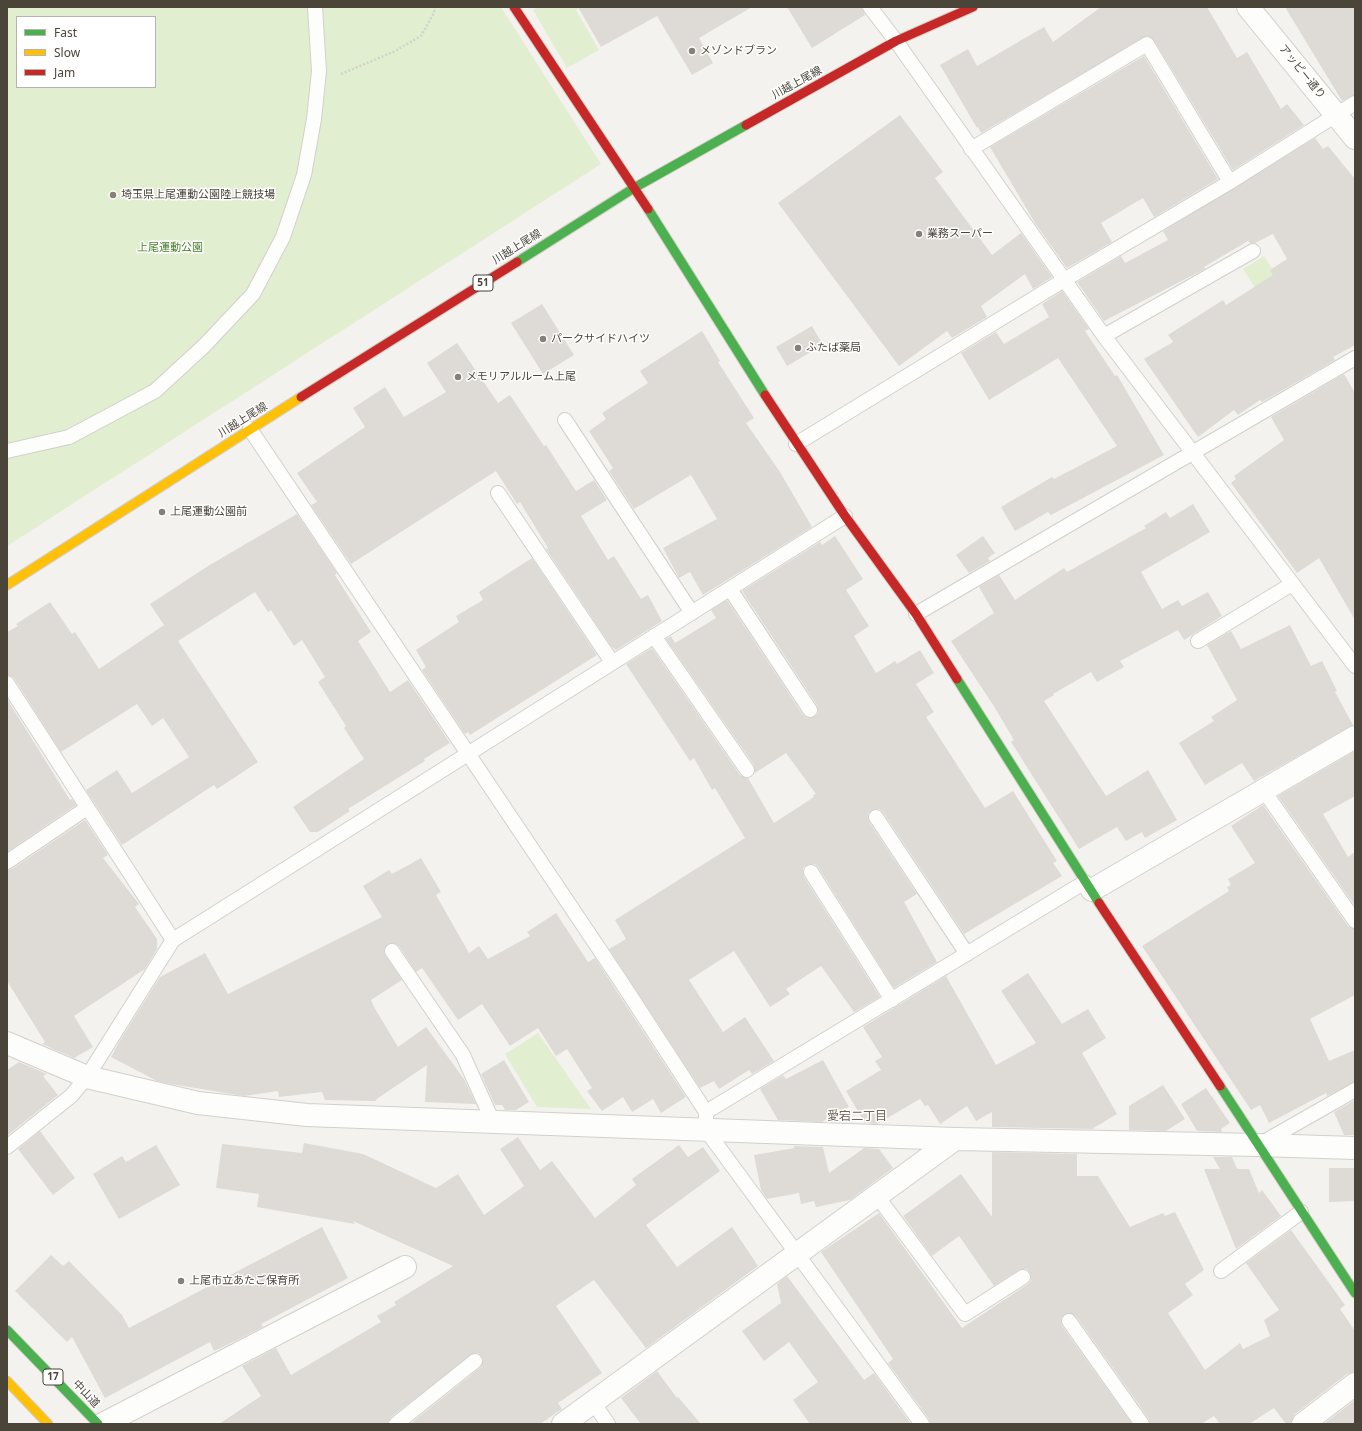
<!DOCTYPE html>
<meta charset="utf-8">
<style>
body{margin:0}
#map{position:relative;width:1362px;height:1431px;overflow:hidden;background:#f4f2ee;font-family:"Noto Sans",sans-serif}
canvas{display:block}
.frame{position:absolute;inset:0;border:8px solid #4b4439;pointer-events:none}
.legend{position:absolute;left:16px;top:16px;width:140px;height:72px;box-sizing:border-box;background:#fff;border:1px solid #b7b4b0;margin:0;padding:5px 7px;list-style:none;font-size:12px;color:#4b4439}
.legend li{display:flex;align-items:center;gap:8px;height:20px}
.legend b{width:20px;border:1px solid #b7b4b0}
</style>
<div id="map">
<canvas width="1362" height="1431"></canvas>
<div class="frame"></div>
<ul class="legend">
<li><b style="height:5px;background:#4caf50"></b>Fast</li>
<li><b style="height:5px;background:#ffc107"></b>Slow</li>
<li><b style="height:5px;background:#c62828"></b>Jam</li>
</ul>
</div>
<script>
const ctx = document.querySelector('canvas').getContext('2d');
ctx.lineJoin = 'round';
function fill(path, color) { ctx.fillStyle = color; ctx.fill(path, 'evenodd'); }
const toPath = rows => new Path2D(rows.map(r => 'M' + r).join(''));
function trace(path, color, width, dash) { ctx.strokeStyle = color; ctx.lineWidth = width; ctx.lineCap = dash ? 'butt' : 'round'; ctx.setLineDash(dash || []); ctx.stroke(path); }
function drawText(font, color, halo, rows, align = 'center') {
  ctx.font = font + ' "Noto Sans","Noto Sans JP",sans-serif'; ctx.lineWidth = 3; ctx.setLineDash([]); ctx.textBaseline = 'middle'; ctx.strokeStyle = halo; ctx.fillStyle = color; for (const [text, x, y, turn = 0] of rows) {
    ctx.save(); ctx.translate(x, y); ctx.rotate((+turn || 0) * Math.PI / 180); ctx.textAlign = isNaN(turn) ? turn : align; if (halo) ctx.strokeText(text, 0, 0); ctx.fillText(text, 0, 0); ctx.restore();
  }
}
const green = toPath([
 [7,7,501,7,601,164,7,546],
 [17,17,155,17,155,87,17,87],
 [538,7,580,7,576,10,599,50,567,68,533,10],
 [1264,256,1293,301,1272,314,1243,269],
 [538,1033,591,1109,537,1107,505,1054]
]);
const building = toPath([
 [578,7,752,7,699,38,713,63,692,75,657,16,601,47],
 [787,7,862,7,865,15,812,48],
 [1101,7,1207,7,1237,58,1247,52,1281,109,1287,104,1304,125,1233,170,1154,40,1147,36,981,133,978,127,977,128,940,65,968,49,977,66,1044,27,1053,42],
 [1285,7,1355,7,1355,95,1342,101],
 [1144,56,1218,179,1154,217,1143,198,1101,223,1112,242,1067,268,1035,223,990,147],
 [900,115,943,172,935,178,992,255,1021,233,1052,277,1033,289,1025,274,981,306,987,317,952,338,947,331,899,366,778,203],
 [1315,138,1323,149,1328,146,1355,179,1355,345,1333,357,1335,360,1262,402,1260,400,1238,415,1234,410,1198,437,1144,359,1173,342,1168,335,1223,300,1226,305,1273,275,1270,270,1287,259,1273,234,1255,243,1250,243,1248,241,1204,267,1205,269,1197,273,1104,321,1077,282,1121,256,1125,263,1168,240,1163,231],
 [1062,291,1089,329,1085,331,1115,376,1117,375,1164,455,1051,515,1048,512,1015,531,1001,507,1052,477,1054,479,1117,446,1058,358,989,400,961,353,996,332,1004,344,1049,317,1042,304],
 [542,304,574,355,543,374,511,323],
 [812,326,823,345,787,366,776,347],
 [702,331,720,361,718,362,754,418,746,423,780,472,812,527,703,595,690,572,679,578,663,548,717,519,691,475,634,509,609,471,613,468,589,431,606,419,602,413,648,383,640,371],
 [457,343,498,403,510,395,544,446,546,445,576,491,594,480,607,500,581,516,608,560,614,556,641,599,648,595,662,621,616,650,611,646,546,549,548,548,520,502,517,504,496,471,351,564,311,505,317,502,297,473,365,427,353,408,385,387,404,417,446,392,427,363],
 [1344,374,1355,393,1355,620,1319,558,1297,573,1231,483,1236,479,1234,476,1284,440,1271,417],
 [1193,504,1210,532,1141,572,1162,609,1178,600,1182,606,1208,592,1222,616,1184,640,1178,630,1120,661,1124,667,1097,682,1091,672,1053,694,1054,695,1044,701,1106,796,1148,770,1177,820,1145,838,1142,832,1126,841,1117,827,1079,849,1011,742,1014,740,995,708,951,641,994,613,979,587,999,575,1015,600,1064,568,1067,572,1146,528,1144,526,1166,512,1170,518],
 [297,514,337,573,335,575,371,632,358,641,390,692,408,680,450,743,424,759,425,761,348,809,350,811,318,832,310,832,293,807,364,759,344,728,346,726,318,682,325,677,302,640,294,646,271,610,268,612,255,592,178,641,258,762,217,789,214,785,122,845,86,790,117,770,132,793,189,757,163,718,152,726,137,704,61,752,14,678,7,675,7,632,18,626,16,624,50,602,72,634,75,632,99,669,164,625,150,604,208,566],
 [835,536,863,579,846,590,869,626,854,636,876,673,895,661,897,664,920,650,934,673,916,684,934,712,926,717,985,808,1013,791,1057,861,1053,863,1062,876,964,934,883,812,879,809,872,810,868,814,869,822,917,894,904,902,937,962,894,988,818,867,815,864,807,865,803,868,804,877,880,997,854,1012,821,966,786,989,790,994,770,1007,734,951,689,980,723,1032,745,1017,774,1061,752,1074,749,1070,719,1089,714,1081,700,1088,609,949,626,939,615,920,745,838,715,788,712,790,694,758,690,761,626,664,652,648,740,775,748,778,774,823,814,797,813,795,816,794,786,753,755,773,754,765,666,639,671,636,675,643,716,618,711,610,727,600,803,715,807,718,814,717,818,713,817,705,742,591,820,542,822,545],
 [983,536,995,553,988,558,990,561,969,573,956,555],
 [532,558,597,655,470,735,468,732,465,734,422,670,426,667,416,650,459,622,456,616,483,600,479,592],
 [1290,625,1311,666,1322,661,1337,691,1335,692,1353,725,1254,781,1242,763,1205,785,1179,743,1214,721,1211,717,1237,700,1207,645,1231,631,1241,649],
 [7,699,70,800,72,799,76,805,7,852],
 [1355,751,1355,796,1323,814,1348,857,1355,852,1355,906,1278,796],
 [1263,805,1348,926,1355,929,1355,995,1310,1019,1329,1061,1355,1050,1355,1082,1327,1096,1326,1093,1269,1123,1260,1105,1251,1110,1142,946,1229,891,1227,887,1231,885,1228,879,1255,863,1231,826],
 [85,820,108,855,103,858,139,904,135,907,157,939,157,949,145,969,74,1016,93,1047,74,1058,42,1044,45,1042,7,981,7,870,12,869],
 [421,858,441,892,436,895,469,953,479,946,488,959,530,936,527,932,556,913,588,962,595,958,686,1097,661,1113,653,1099,632,1112,623,1097,602,1111,587,1091,592,1088,567,1049,556,1056,538,1028,510,1046,482,1004,458,1020,422,968,416,972,399,946,392,943,385,947,384,952,402,980,371,1000,374,1007,398,1047,426,1027,464,1079,476,1104,425,1102,427,1065,378,1098,375,1101,325,1100,322,1092,279,1097,278,1091,244,1096,171,1084,157,1081,111,1057,119,1042,160,977,205,953,228,994,382,917,363,886,389,870,392,874],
 [1028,973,1062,1024,1088,1009,1106,1038,1082,1053,1117,1114,1092,1129,992,1127,992,1112,976,1121,967,1106,940,1124,928,1105,925,1106,920,1099,877,1124,865,1123,846,1091,881,1070,875,1061,882,1057,863,1027,946,976,996,1065,1036,1043,1001,991],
 [504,1060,529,1102,516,1110,505,1110,502,1105,495,1105,481,1074],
 [823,1060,849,1107,822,1122,778,1120,760,1089,783,1075,786,1079],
 [19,1062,47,1074,43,1076,58,1095,8,1135,7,1070],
 [1163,1085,1185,1119,1166,1131,1129,1130,1129,1106],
 [1206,1088,1230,1123,1221,1129,1222,1132,1197,1131,1181,1104],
 [1355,1100,1355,1135,1344,1135,1334,1112],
 [40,1131,75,1178,53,1195,18,1149],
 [518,1137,540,1170,552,1161,595,1218,636,1185,632,1179,679,1145,688,1157,703,1147,720,1171,646,1225,677,1267,732,1227,758,1266,646,1348,594,1280,556,1306,602,1373,558,1403,562,1409,540,1424,410,1424,481,1367,483,1359,478,1353,474,1353,391,1417,388,1424,219,1424,261,1396,242,1366,276,1348,291,1375,381,1322,377,1316,396,1305,394,1302,453,1266,353,1221,355,1224,257,1207,259,1194,216,1188,222,1144,302,1153,304,1143,363,1154,436,1188,458,1174,484,1215,524,1186,500,1149],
 [156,1145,180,1185,119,1219,93,1174,122,1156,126,1162],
 [793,1146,823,1147,829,1173,864,1148,879,1149,893,1168,850,1200,816,1207,814,1201,801,1204,799,1193,767,1199,761,1190,754,1155,795,1148],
 [992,1152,1077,1154,1077,1176,1098,1176,1130,1227,1163,1213,1165,1216,1175,1212,1204,1270,1185,1284,1193,1295,1168,1313,1205,1370,1240,1343,1243,1349,1270,1336,1264,1320,1279,1310,1246,1263,1291,1230,1345,1305,1340,1309,1355,1331,1355,1372,1347,1374,1295,1414,1291,1424,1286,1424,1274,1408,1249,1424,1220,1424,1214,1416,1201,1424,1150,1424,1149,1419,1076,1316,1068,1313,1061,1318,1062,1326,1132,1424,930,1424,929,1419,888,1363,893,1359,821,1252,879,1213,962,1328,1028,1284,1031,1281,1030,1273,1027,1269,1019,1270,994,1286,959,1236,932,1256,903,1216,961,1174,992,1217],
 [1213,1157,1232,1157,1237,1169,1249,1169,1259,1193,1262,1190,1281,1216,1236,1249,1204,1169,1220,1169],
 [1329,1168,1355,1168,1355,1201,1329,1202],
 [322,1227,348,1278,261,1324,263,1327,229,1344,214,1351,210,1342,105,1398,72,1337,67,1342,15,1291,51,1255,63,1266,69,1261,122,1315,129,1328],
 [787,1276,864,1380,874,1373,911,1424,810,1424,793,1400,818,1382,789,1342,764,1361,742,1331,781,1303,777,1284],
 [657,1371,677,1398,678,1397,701,1424,641,1424,621,1398],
 [1355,1400,1355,1424,1324,1424]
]);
const path = toPath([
 [341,74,393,52,421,36,434,13,435,7]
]);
const lane = toPath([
 [870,7,896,41,1104,336,1355,666],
 [971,149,1147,44,1230,182],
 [1104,336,1253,251],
 [565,420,692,613],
 [250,429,620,980,706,1112,706,1130,922,1424],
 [796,444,1064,280,1230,182,1355,103],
 [7,451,69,437,155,391,204,346,253,294,283,237,304,175,314,119,319,71,315,7],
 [498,493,612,662],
 [730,589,810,710],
 [916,614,1355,358],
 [654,636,747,770],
 [1198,641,1292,584],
 [7,683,173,940],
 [1264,791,1355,921],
 [876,817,967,954],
 [7,862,87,808],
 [811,872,892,1000],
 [392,951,463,1055,493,1122],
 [706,1112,1085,882],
 [1262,1143,1355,1090],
 [7,1147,71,1096,87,1077,173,940,845,516],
 [877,1196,965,1314,1023,1277],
 [1221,1271,1301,1212],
 [1069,1321,1142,1424],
 [593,1402,608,1424],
 [396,1424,475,1361]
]);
const street = toPath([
 [1248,7,1355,138],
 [1092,890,1355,737],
 [7,1043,87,1077,198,1103,307,1115,955,1139,1259,1145,1355,1148],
 [103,1424,405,1267],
 [563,1424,955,1139],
 [1303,1424,1355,1384]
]);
const fast = toPath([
 [648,209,765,395],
 [517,262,634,188,746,125],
 [957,679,1099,903],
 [1220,1086,1355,1293],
 [7,1330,98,1424]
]);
const slow = toPath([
 [7,585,301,397],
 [7,1381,48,1424]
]);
const jam = toPath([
 [514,7,648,209],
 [746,125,896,41,973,7],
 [765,395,845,516,916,614,957,679],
 [301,397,517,262],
 [1099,903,1220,1086]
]);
const markers = [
 [692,51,4,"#868178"],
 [113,195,4,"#868178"],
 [919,234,4,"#868178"],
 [543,339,4,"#868178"],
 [798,348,4,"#868178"],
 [458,377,4,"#868178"],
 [162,512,4,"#868178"],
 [181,1281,4,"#868178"]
];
const shields = [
 [483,283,20],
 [53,1377,20]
];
const shieldNames = [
 ["51",483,283],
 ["17",53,1377]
];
const poiNames = [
 ["メゾンドブラン",700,51],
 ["埼玉県上尾運動公園陸上競技場",121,195],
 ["業務スーパー",927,234],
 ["パークサイドハイツ",551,339],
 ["ふたば薬局",806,348],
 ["メモリアルルーム上尾",466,377],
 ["上尾運動公園前",170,512],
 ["上尾市立あたご保育所",189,1281]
];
const streetNames = [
 ["アッピー通り",1302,72,51],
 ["川越上尾線",797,83,-29],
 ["川越上尾線",517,247,-32],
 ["川越上尾線",243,420,-32],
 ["中山道",86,1394,46]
];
const parkNames = [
 ["上尾運動公園",170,248]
];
const neighbourhoodNames = [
 ["愛宕二丁目",857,1117]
];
fill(green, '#e1eecf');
fill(building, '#dedbd6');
trace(lane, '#d2d0cb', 16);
trace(street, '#d2d0cb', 24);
trace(fast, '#d3cfc5', 11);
trace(slow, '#d3cfc5', 11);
trace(jam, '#d3cfc5', 11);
trace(path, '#d3d2cc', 2.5, [2, 2]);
trace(lane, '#fdfdfc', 14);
trace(street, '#fdfdfc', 22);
trace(fast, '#4caf50', 9);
trace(slow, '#ffc107', 9);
trace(jam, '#c62828', 9);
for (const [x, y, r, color] of markers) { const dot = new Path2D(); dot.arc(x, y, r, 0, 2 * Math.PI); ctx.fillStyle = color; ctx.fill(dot); trace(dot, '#fff', 1.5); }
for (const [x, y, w] of shields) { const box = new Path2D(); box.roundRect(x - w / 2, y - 8, w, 16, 3); ctx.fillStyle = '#fff'; ctx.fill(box); trace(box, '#4b4439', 1); }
drawText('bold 10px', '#4b4439', null, shieldNames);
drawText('11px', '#4b4439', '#fff', poiNames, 'left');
drawText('11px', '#4b4439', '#fff', streetNames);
drawText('11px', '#4a7f2a', '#fff', parkNames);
drawText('12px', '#6e6250', '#fff', neighbourhoodNames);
</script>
